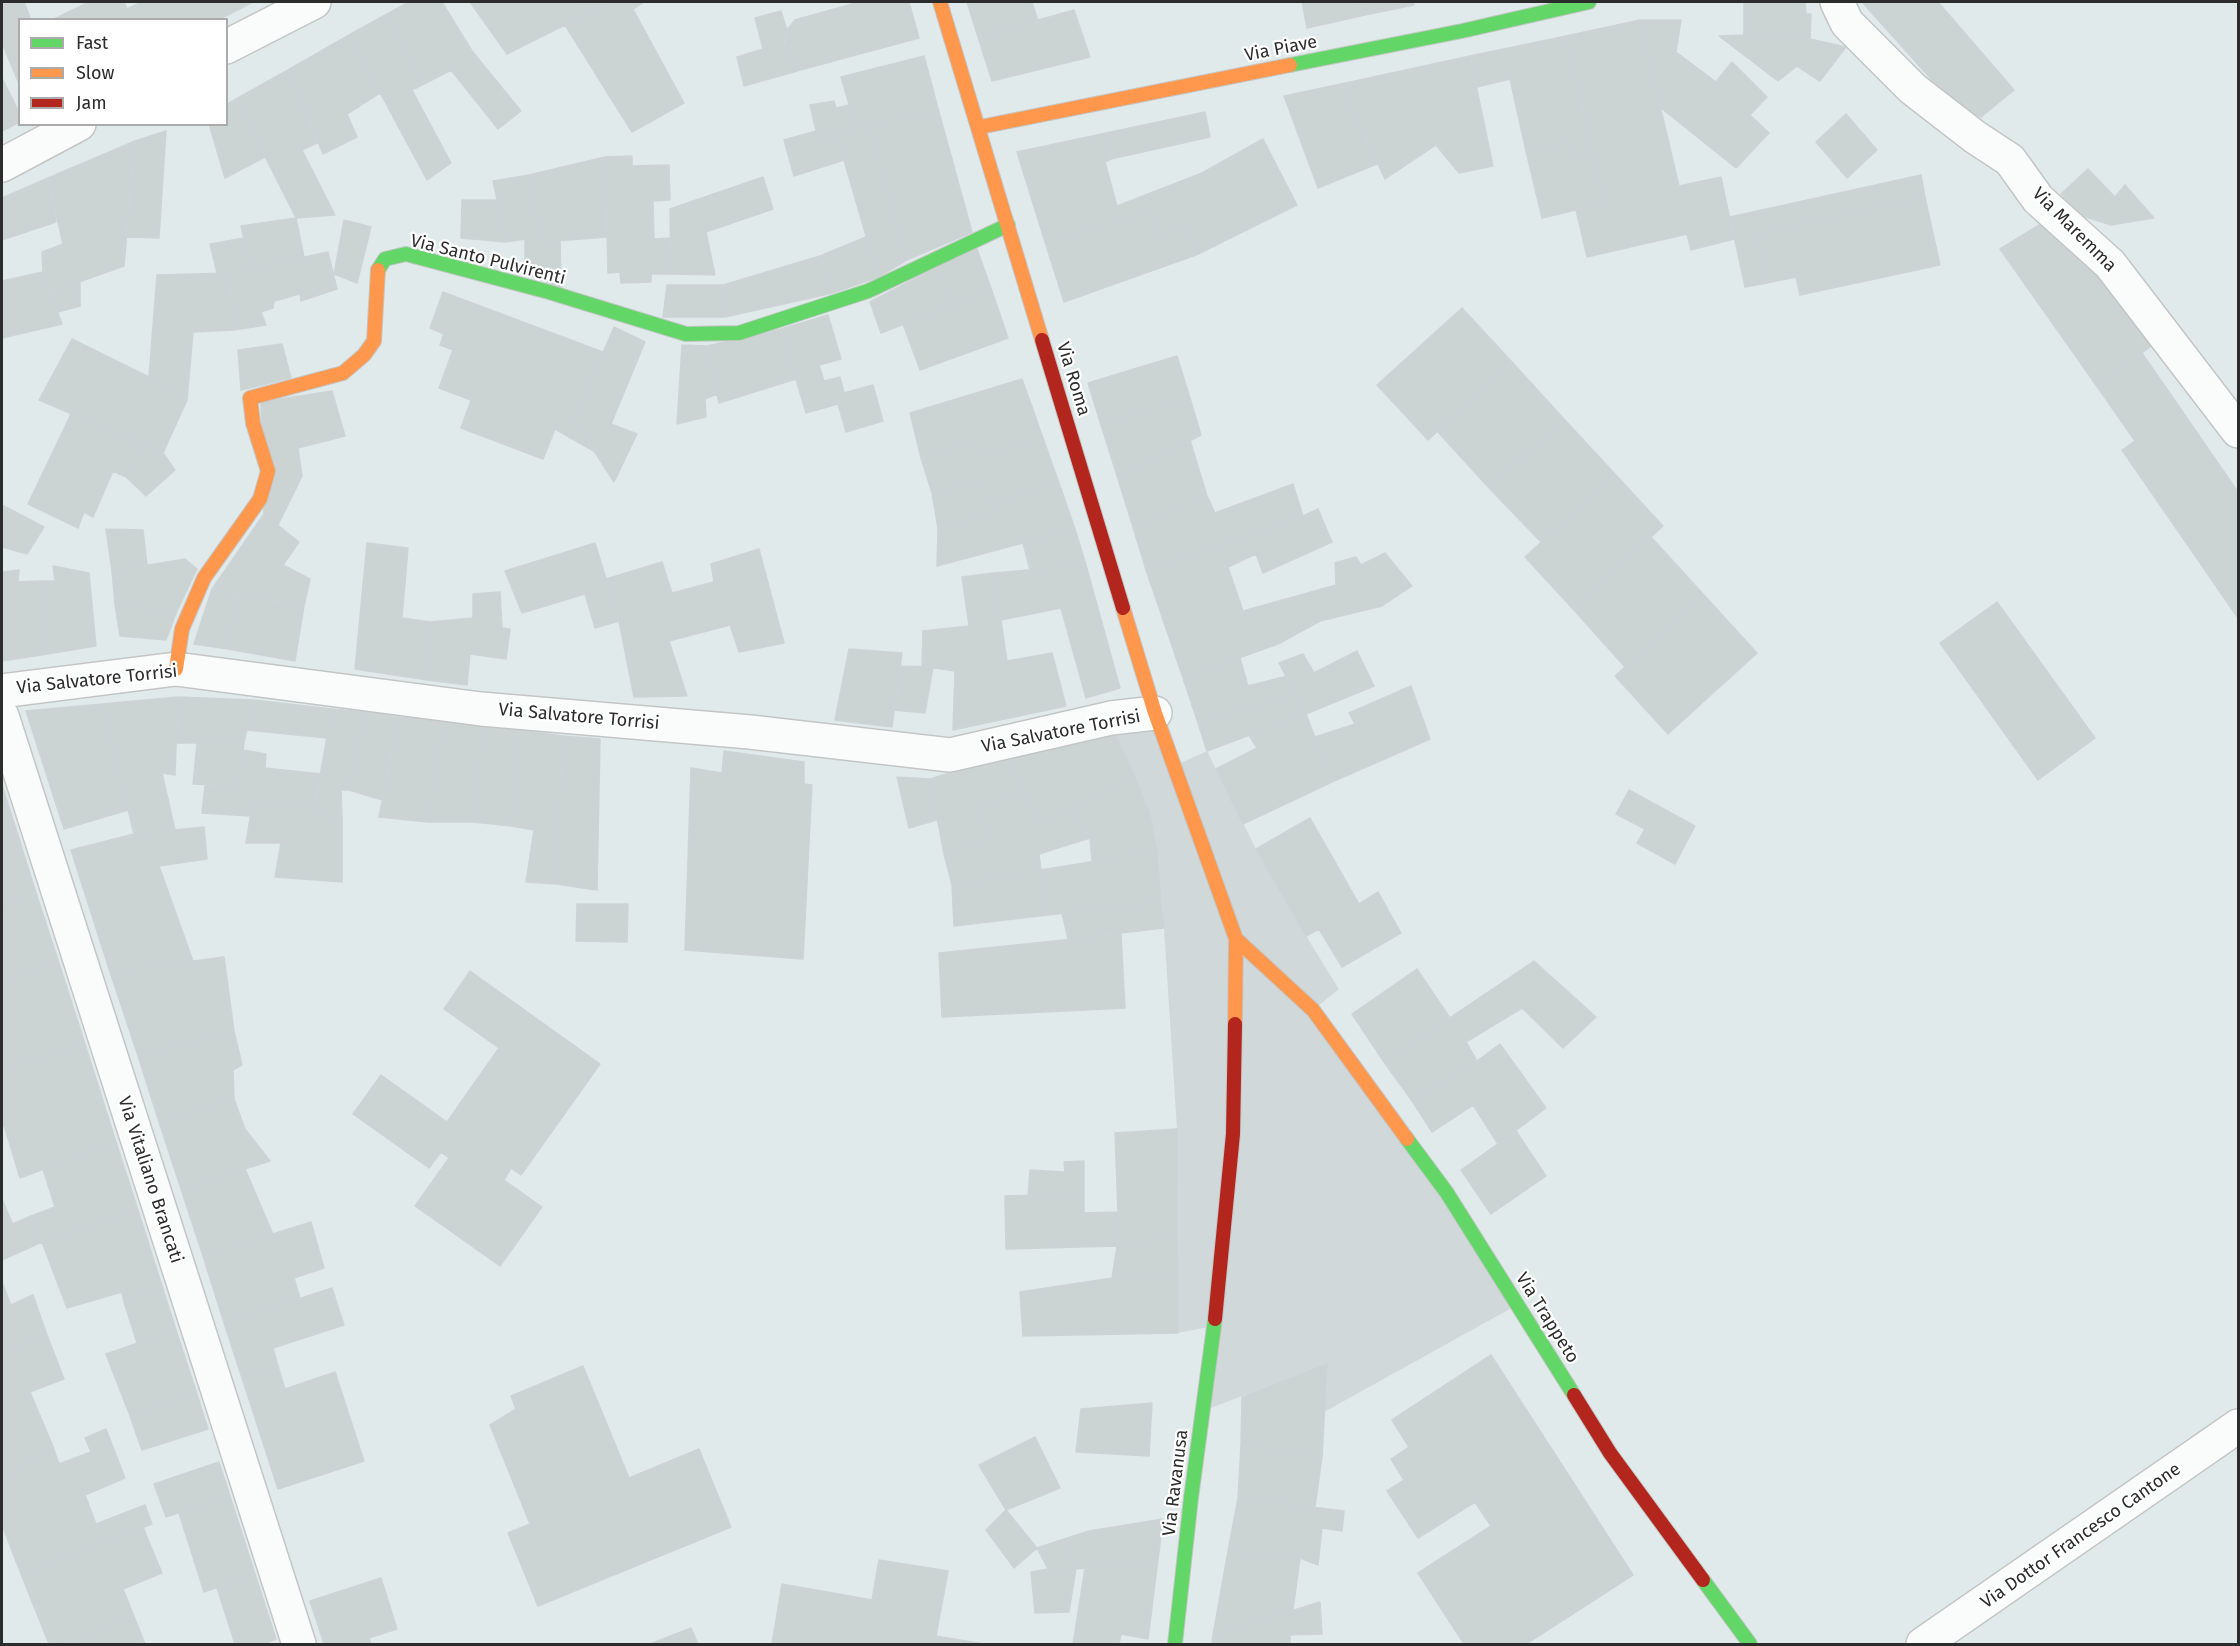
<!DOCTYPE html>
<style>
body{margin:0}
#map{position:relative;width:2240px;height:1646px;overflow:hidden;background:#e1eaeb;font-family:"Fira Sans",sans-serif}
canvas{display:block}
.frame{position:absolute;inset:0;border:3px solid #2c2c2c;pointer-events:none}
.legend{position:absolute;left:18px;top:18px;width:210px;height:108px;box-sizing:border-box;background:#fff;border:2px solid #ababab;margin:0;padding:8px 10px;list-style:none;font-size:18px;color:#2c2c2c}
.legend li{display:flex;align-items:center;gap:12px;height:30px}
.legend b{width:30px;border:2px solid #ababab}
</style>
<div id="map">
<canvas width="2240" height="1646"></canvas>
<div class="frame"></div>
<ul class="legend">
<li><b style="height:8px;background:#63d668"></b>Fast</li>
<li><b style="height:8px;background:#ff974d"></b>Slow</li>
<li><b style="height:8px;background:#b3261e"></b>Jam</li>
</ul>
</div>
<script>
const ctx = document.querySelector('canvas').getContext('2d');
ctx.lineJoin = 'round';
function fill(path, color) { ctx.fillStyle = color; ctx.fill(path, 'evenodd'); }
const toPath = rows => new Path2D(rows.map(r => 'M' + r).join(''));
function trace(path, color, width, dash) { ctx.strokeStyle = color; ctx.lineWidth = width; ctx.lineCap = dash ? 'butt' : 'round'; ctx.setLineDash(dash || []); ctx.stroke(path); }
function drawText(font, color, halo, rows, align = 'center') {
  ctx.font = font + ' "Fira Sans",sans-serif'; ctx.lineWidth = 4.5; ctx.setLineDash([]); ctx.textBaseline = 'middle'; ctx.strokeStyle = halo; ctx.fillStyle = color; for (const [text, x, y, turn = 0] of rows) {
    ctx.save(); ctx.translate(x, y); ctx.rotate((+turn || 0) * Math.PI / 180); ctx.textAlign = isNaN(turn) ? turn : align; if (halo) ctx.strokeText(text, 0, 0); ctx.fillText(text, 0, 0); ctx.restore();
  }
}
const plaza = toPath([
 [1155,713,1174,766,1207,751,1256,849,1306,936,1339,989,1313,1010,1517,1305,1324,1412,1326,1364,1203,1411,1213,1326,1178,1333,1177,1129,1164,928,1157,851,1149,812,1115,734,1111,718]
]);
const building = toPath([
 [2,2,24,2,31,20,20,20,20,86,2,43,2,2],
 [89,2,124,2,127,9,142,2,253,2,218,20,52,20,89,2],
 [409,2,442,2,472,51,521,111,498,129,451,70,424,84,387,14,409,2],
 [470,2,583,2,589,13,507,54,470,2],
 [583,2,610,2,589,13,583,2],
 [610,2,644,2,633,9,684,103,632,132,565,25,610,2],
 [859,2,909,2,919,38,804,69,788,57,785,50,784,41,787,30,795,20,859,2],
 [967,2,1032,2,1038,21,978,37,967,2],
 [1302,2,1358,2,1365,15,1307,28,1302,2],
 [1358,2,1412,2,1414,5,1365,15,1358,2],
 [1744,2,1805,2,1806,14,1811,14,1810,39,1744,35,1744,2],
 [1862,2,1938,2,2014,90,1981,117,1949,99,1862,2],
 [1074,10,1090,57,992,81,978,37,1074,10],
 [781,11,787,30,785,50,795,64,804,69,744,86,737,57,763,49,755,18,781,11],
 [387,14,424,84,412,90,451,163,427,180,349,35,387,14],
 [1640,20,1681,20,1676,52,1716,82,1732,62,1767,97,1750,115,1769,133,1736,168,1661,108,1640,20],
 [1640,20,1679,186,1721,177,1734,239,1691,250,1687,234,1587,257,1576,210,1605,203,1566,36,1640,20],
 [349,35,380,93,347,114,357,137,323,154,288,70,349,35],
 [1744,35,1810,39,1846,47,1820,81,1797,66,1778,81,1719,36,1744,35],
 [1566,36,1593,153,1573,157,1569,142,1526,151,1510,79,1477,87,1470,56,1566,36],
 [924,56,939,112,869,124,856,128,841,77,924,56],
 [1470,56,1493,166,1459,173,1436,145,1385,179,1341,84,1470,56],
 [288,70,317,143,302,150,335,215,296,218,236,99,288,70],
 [2,78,20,114,20,122,2,131,2,78],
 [1341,84,1377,164,1318,188,1284,96,1341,84],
 [236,99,265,157,225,178,209,124,226,124,226,105,236,99],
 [834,101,836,108,849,105,856,128,818,139,810,105,834,101],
 [939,112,972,232,907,260,869,124,939,112],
 [1205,112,1210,137,1111,159,1106,133,1205,112],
 [1846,114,1877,150,1847,178,1816,142,1846,114],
 [869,124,907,260,878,277,836,133,869,124],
 [166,131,159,238,126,237,135,141,166,131],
 [816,131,818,139,836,133,844,160,794,176,784,140,816,131],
 [1106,133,1111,159,1105,162,1117,206,1202,173,1263,139,1297,205,1196,255,1186,226,1158,235,1150,212,1045,242,1017,152,1106,133],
 [135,141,124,266,51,292,43,272,42,252,63,244,48,178,135,141],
 [1569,142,1573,157,1593,153,1605,203,1542,218,1526,151,1569,142],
 [632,156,632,166,669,165,670,200,653,201,654,239,670,238,671,274,651,274,651,282,621,283,620,272,608,273,605,157,632,156],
 [605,157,608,237,541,242,529,175,605,157],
 [2088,169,2115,197,2125,185,2154,218,2111,225,2080,215,2061,194,2088,169],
 [529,175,541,242,560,240,561,288,525,273,525,239,506,242,493,181,529,175],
 [1921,175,1925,197,1757,234,1767,283,1745,287,1730,217,1921,175],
 [763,177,773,209,706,232,715,275,671,274,670,209,763,177],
 [48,178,56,222,2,240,2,198,48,178],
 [1925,197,1940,265,1800,295,1796,277,1767,283,1757,234,1925,197],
 [462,200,497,200,506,242,461,238,462,200],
 [1150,212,1158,235,1186,226,1196,255,1064,302,1045,242,1150,212],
 [296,218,304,257,251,268,241,226,296,218],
 [344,220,371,227,357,283,334,274,344,220],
 [2044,222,2088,261,2153,345,2096,385,2000,249,2044,222],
 [866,237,878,277,833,293,820,256,866,237],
 [244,238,251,268,230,273,217,273,210,244,244,238],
 [977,249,992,291,953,305,938,267,977,249],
 [328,252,337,289,301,301,300,294,274,301,273,308,261,312,266,325,234,330,230,273,328,252],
 [820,256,833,293,725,317,723,285,820,256],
 [938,267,953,305,881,333,870,302,938,267],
 [43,272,62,324,2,338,2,281,43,272],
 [230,273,234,330,193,332,187,400,149,377,157,275,230,273],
 [80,282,80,306,58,312,51,292,80,282],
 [667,285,723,285,725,317,663,317,667,285],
 [992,291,1008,338,920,370,903,324,992,291],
 [443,292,603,352,574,420,597,453,555,429,543,459,461,428,471,400,439,388,453,350,440,345,444,334,430,328,443,292],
 [1462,308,1512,362,1428,440,1377,385,1462,308],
 [828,315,841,359,819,365,824,381,840,377,844,393,873,385,883,421,846,432,838,404,806,413,781,329,828,315],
 [614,327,645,342,611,424,637,434,614,482,574,420,614,327],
 [781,329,796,379,719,403,707,346,781,329],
 [72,339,149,377,187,400,163,453,39,400,72,339],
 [282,344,291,378,241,390,238,350,282,344],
 [682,345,707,346,717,394,705,399,706,417,677,424,682,345],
 [2142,353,2238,492,2238,618,2122,450,2135,441,2096,385,2142,353],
 [1177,356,1190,398,1101,425,1088,383,1177,356],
 [1512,362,1564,419,1489,488,1437,431,1512,362],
 [1022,379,1043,438,981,454,975,442,921,458,910,413,1022,379],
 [332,391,345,436,298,448,302,476,278,525,264,514,261,402,332,391],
 [1190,398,1201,435,1118,479,1101,425,1190,398],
 [71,414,143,445,126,477,113,471,93,517,84,512,78,528,28,504,71,414],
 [1564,419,1615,474,1541,542,1489,488,1564,419],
 [1043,438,1059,483,988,504,980,481,932,493,921,458,975,442,981,454,1043,438],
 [1190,440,1207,496,1133,527,1118,479,1190,440],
 [143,445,163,453,175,470,146,496,126,477,143,445],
 [1615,474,1663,526,1573,609,1525,557,1615,474],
 [980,481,988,504,995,502,994,513,938,528,932,493,980,481],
 [1059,483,1075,529,937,566,938,528,994,513,995,502,1059,483],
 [1293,484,1303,516,1146,570,1133,527,1207,496,1215,513,1293,484],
 [2,505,44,527,27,554,2,547,2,505],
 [1318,509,1332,542,1263,573,1256,554,1228,567,1243,611,1336,585,1335,563,1356,557,1361,565,1385,553,1412,586,1382,606,1320,621,1278,644,1183,678,1146,570,1303,516,1318,509],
 [264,514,299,542,283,565,310,579,304,606,212,589,264,514],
 [106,529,143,530,147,565,112,571,106,529],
 [1075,529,1086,565,1030,570,1023,543,1075,529],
 [1651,537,1704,595,1625,667,1573,609,1651,537],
 [367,543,408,548,402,618,430,622,427,680,355,669,367,543],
 [595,543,619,621,595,628,585,594,522,613,505,571,595,543],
 [759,549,784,643,739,652,730,625,669,641,687,696,634,697,619,621,606,579,662,562,672,593,714,582,711,564,759,549],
 [185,559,197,569,177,611,115,605,112,571,185,559],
 [1086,565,1120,688,1086,698,1061,608,1001,620,994,573,1086,565],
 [53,566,89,573,96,646,41,655,40,581,55,581,53,566],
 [19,570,18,582,40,581,41,655,2,661,2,572,19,570],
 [994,573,1007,661,1052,653,1066,706,953,730,955,671,922,666,923,631,969,626,962,577,994,573],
 [212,589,237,595,228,649,194,644,212,589],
 [500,592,502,628,510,629,506,659,470,654,467,685,427,680,430,622,473,618,473,594,500,592],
 [237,595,304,606,295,661,228,649,237,595],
 [1704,595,1757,653,1668,734,1615,676,1704,595],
 [1997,602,2095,738,2038,780,1940,643,1997,602],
 [115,605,177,611,166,640,120,636,115,605],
 [849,649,902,653,892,727,835,720,849,649],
 [1357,651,1374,686,1306,714,1279,663,1303,654,1314,673,1357,651],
 [1240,658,1248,686,1287,676,1296,694,1198,723,1183,678,1240,658],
 [900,666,933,667,925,713,894,710,900,666],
 [1411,686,1430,739,1332,782,1315,737,1355,724,1349,713,1411,686],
 [1296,694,1306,714,1207,751,1198,723,1296,694],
 [178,697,253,700,244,743,176,743,178,697],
 [178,697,175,775,162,773,175,830,134,834,102,704,178,697],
 [253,700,332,709,327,738,247,730,253,700],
 [102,704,128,810,64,829,26,711,102,704],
 [332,709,365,712,349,790,341,790,342,817,313,815,332,709],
 [365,712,399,717,382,800,349,790,365,712],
 [1306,714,1332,782,1243,824,1216,769,1257,748,1249,735,1306,714],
 [399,717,443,721,428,822,379,817,399,717],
 [443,721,483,726,473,822,428,822,443,721],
 [483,726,520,730,511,826,473,822,483,726],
 [520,730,563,736,556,884,526,882,534,830,511,826,520,730],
 [1115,734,1134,775,1040,825,1004,756,1115,734],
 [563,736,600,739,597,890,556,884,563,736],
 [197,743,244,743,238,786,193,784,197,743],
 [243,750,266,754,265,768,321,774,315,808,252,806,250,816,202,813,205,785,238,786,243,750],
 [724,751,804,762,804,784,812,785,803,959,685,950,691,768,722,773,724,751],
 [1004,756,1023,792,979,807,988,840,944,854,930,779,1004,756],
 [1134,775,1149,812,1157,851,1092,861,1090,838,1073,808,1134,775],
 [897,777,930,779,937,820,909,828,897,777],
 [2,785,17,832,2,838,2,785],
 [1629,790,1695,826,1675,864,1637,843,1645,829,1616,814,1629,790],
 [1023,792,1040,825,1073,808,1090,838,1039,854,1041,870,952,885,944,854,988,840,979,807,1023,792],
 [252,806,315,808,313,815,342,817,342,882,275,877,281,843,246,843,252,806],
 [1310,818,1359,904,1378,892,1401,933,1342,967,1319,929,1306,936,1256,849,1310,818],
 [204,827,207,859,159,866,193,961,110,972,71,850,134,834,204,827],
 [17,832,36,893,2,904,2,838,17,832],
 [1157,851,1161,902,1048,915,1041,870,1157,851],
 [1041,870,1048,915,954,926,952,885,1041,870],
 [36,893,58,960,2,981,2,904,36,893],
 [1161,902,1164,928,1068,939,1062,913,1161,902],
 [577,904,628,904,627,942,576,941,577,904],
 [1121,934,1125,1008,942,1017,939,953,1121,934],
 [224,957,234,1031,138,1056,110,972,224,957],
 [58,960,85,1044,2,1069,2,981,58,960],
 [1534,961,1596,1017,1563,1048,1522,1008,1466,1042,1477,1061,1412,1101,1384,1062,1534,961],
 [1417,969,1450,1018,1384,1062,1352,1014,1417,969],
 [470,971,600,1064,521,1175,511,1168,504,1180,542,1207,500,1266,415,1206,449,1158,441,1152,429,1168,353,1114,381,1075,447,1122,499,1048,444,1009,470,971],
 [234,1031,242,1065,233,1070,234,1099,159,1122,138,1056,234,1031],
 [85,1044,116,1142,20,1178,4,1125,2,1127,2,1069,85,1044],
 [1500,1044,1546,1108,1498,1144,1473,1105,1432,1132,1412,1101,1477,1061,1500,1044],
 [234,1099,245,1129,270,1161,181,1189,159,1122,234,1099],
 [1177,1129,1177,1236,1117,1246,1118,1212,1115,1133,1177,1129],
 [1516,1131,1546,1176,1491,1214,1461,1170,1516,1131],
 [116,1142,138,1210,42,1242,31,1216,55,1207,43,1169,116,1142],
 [1084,1161,1084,1194,1028,1196,1030,1170,1065,1172,1064,1162,1084,1161],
 [245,1169,273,1234,203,1256,181,1189,245,1169],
 [1084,1194,1084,1213,1118,1212,1117,1246,1006,1249,1005,1196,1084,1194],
 [2,1199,10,1218,2,1222,2,1199],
 [138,1210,162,1286,124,1302,122,1292,67,1308,42,1242,138,1210],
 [31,1216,42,1242,2,1260,2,1222,10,1218,13,1224,31,1216],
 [311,1222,324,1268,294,1278,300,1298,224,1323,203,1256,311,1222],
 [1177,1236,1178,1277,1112,1278,1117,1246,1177,1236],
 [1178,1277,1178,1333,1023,1336,1020,1292,1112,1278,1178,1277],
 [2,1282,11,1305,33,1295,47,1335,2,1354,2,1282],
 [162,1286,176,1330,137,1343,124,1302,162,1286],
 [332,1288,344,1325,273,1348,278,1366,242,1378,224,1323,332,1288],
 [176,1330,197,1394,130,1416,106,1354,176,1330],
 [47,1335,64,1379,30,1392,52,1444,2,1485,2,1354,47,1335],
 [1491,1355,1633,1575,1526,1644,1464,1644,1418,1573,1491,1526,1475,1502,1418,1538,1387,1491,1404,1480,1391,1459,1409,1447,1392,1420,1491,1355],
 [1327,1364,1322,1457,1241,1445,1242,1397,1327,1364],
 [278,1366,285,1389,335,1372,364,1461,278,1489,242,1378,278,1366],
 [583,1366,629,1478,699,1449,731,1527,538,1606,508,1533,530,1524,490,1425,516,1409,511,1396,583,1366],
 [197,1394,208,1429,142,1450,130,1416,197,1394],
 [1152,1403,1149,1456,1076,1452,1081,1409,1152,1403],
 [106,1429,125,1478,85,1495,96,1524,145,1505,152,1524,21,1574,2,1525,2,1485,52,1444,59,1464,91,1452,85,1438,106,1429],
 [1035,1437,1060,1488,1006,1510,979,1465,1035,1437],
 [1241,1445,1322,1457,1315,1507,1238,1498,1241,1445],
 [219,1462,230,1496,166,1517,154,1484,219,1462],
 [230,1496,255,1574,204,1592,179,1513,230,1496],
 [1238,1498,1344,1511,1342,1531,1322,1528,1318,1565,1300,1558,1228,1551,1238,1498],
 [1006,1510,1037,1548,1014,1568,986,1530,1006,1510],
 [1163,1519,1158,1560,1076,1569,1061,1540,1089,1531,1163,1519],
 [143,1527,162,1573,123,1589,134,1616,66,1644,49,1644,21,1574,143,1527],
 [1061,1540,1076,1569,1048,1569,1037,1548,1061,1540],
 [1228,1551,1300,1558,1293,1610,1213,1635,1228,1551],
 [879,1560,948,1571,936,1636,984,1644,772,1644,782,1584,872,1600,879,1560],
 [1158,1560,1148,1639,1121,1634,1119,1644,1073,1644,1085,1568,1158,1560],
 [1048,1569,1076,1569,1069,1612,1035,1613,1031,1572,1048,1569],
 [255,1574,276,1639,264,1644,235,1644,217,1588,255,1574],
 [381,1578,397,1629,369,1638,371,1644,324,1644,310,1601,381,1578],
 [1320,1602,1322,1634,1290,1635,1290,1644,1212,1644,1213,1635,1320,1602],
 [134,1616,145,1644,66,1644,134,1616],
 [691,1628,698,1644,650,1644,691,1628]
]);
const street = toPath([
 [1837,2,1847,23,1913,89,1975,137,2010,160,2038,199,2110,264,2238,431],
 [226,47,314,2],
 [2,165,79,124],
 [2,691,176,669,481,709,750,732,950,755,1111,718,1155,713],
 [2,716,299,1644],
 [1923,1644,2238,1426]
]);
const fast = toPath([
 [1290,65,1462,31,1589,2],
 [378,270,385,259,406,254,549,292,686,334,739,333,868,291,1008,225],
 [1407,1139,1447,1193,1574,1395],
 [1703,1580,1750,1644],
 [1175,1644,1191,1498,1215,1319]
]);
const slow = toPath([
 [940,2,1042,340],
 [980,127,1290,65],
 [1123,608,1155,713,1236,939,1235,1024],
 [176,669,182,629,204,578,260,499,268,471,253,423,250,398,343,373,364,355,374,341,378,270],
 [1236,939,1313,1010,1407,1139]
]);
const jam = toPath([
 [1042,340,1123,608],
 [1215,1319,1233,1134,1235,1024],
 [1574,1395,1610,1453,1703,1580]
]);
const streetNames = [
 ["Via Piave",1281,49,-11],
 ["Via Maremma",2074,230,45],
 ["Via Santo Pulvirenti",488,260,14],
 ["Via Roma",1073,379,73],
 ["Via Salvatore Torrisi",97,680,-6],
 ["Via Salvatore Torrisi",579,717,5],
 ["Via Salvatore Torrisi",1061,732,-11],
 ["Via Vitaliano Brancati",150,1180,72],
 ["Via Trappeto",1547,1318,58],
 ["Via Ravanusa",1176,1483,-83],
 ["Via Dottor Francesco Cantone",2081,1536,-35]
];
fill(plaza, '#d0d8d9');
fill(building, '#ccd3d3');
trace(building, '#cdd4d5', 1.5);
trace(street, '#c4c6c6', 36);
trace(fast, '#c4c6c6', 16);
trace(slow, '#c4c6c6', 16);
trace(jam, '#c4c6c6', 16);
trace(street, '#fafcfc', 33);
trace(fast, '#63d668', 14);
trace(slow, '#ff974d', 14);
trace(jam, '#b3261e', 14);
drawText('18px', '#2c2c2c', '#fff', streetNames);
</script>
